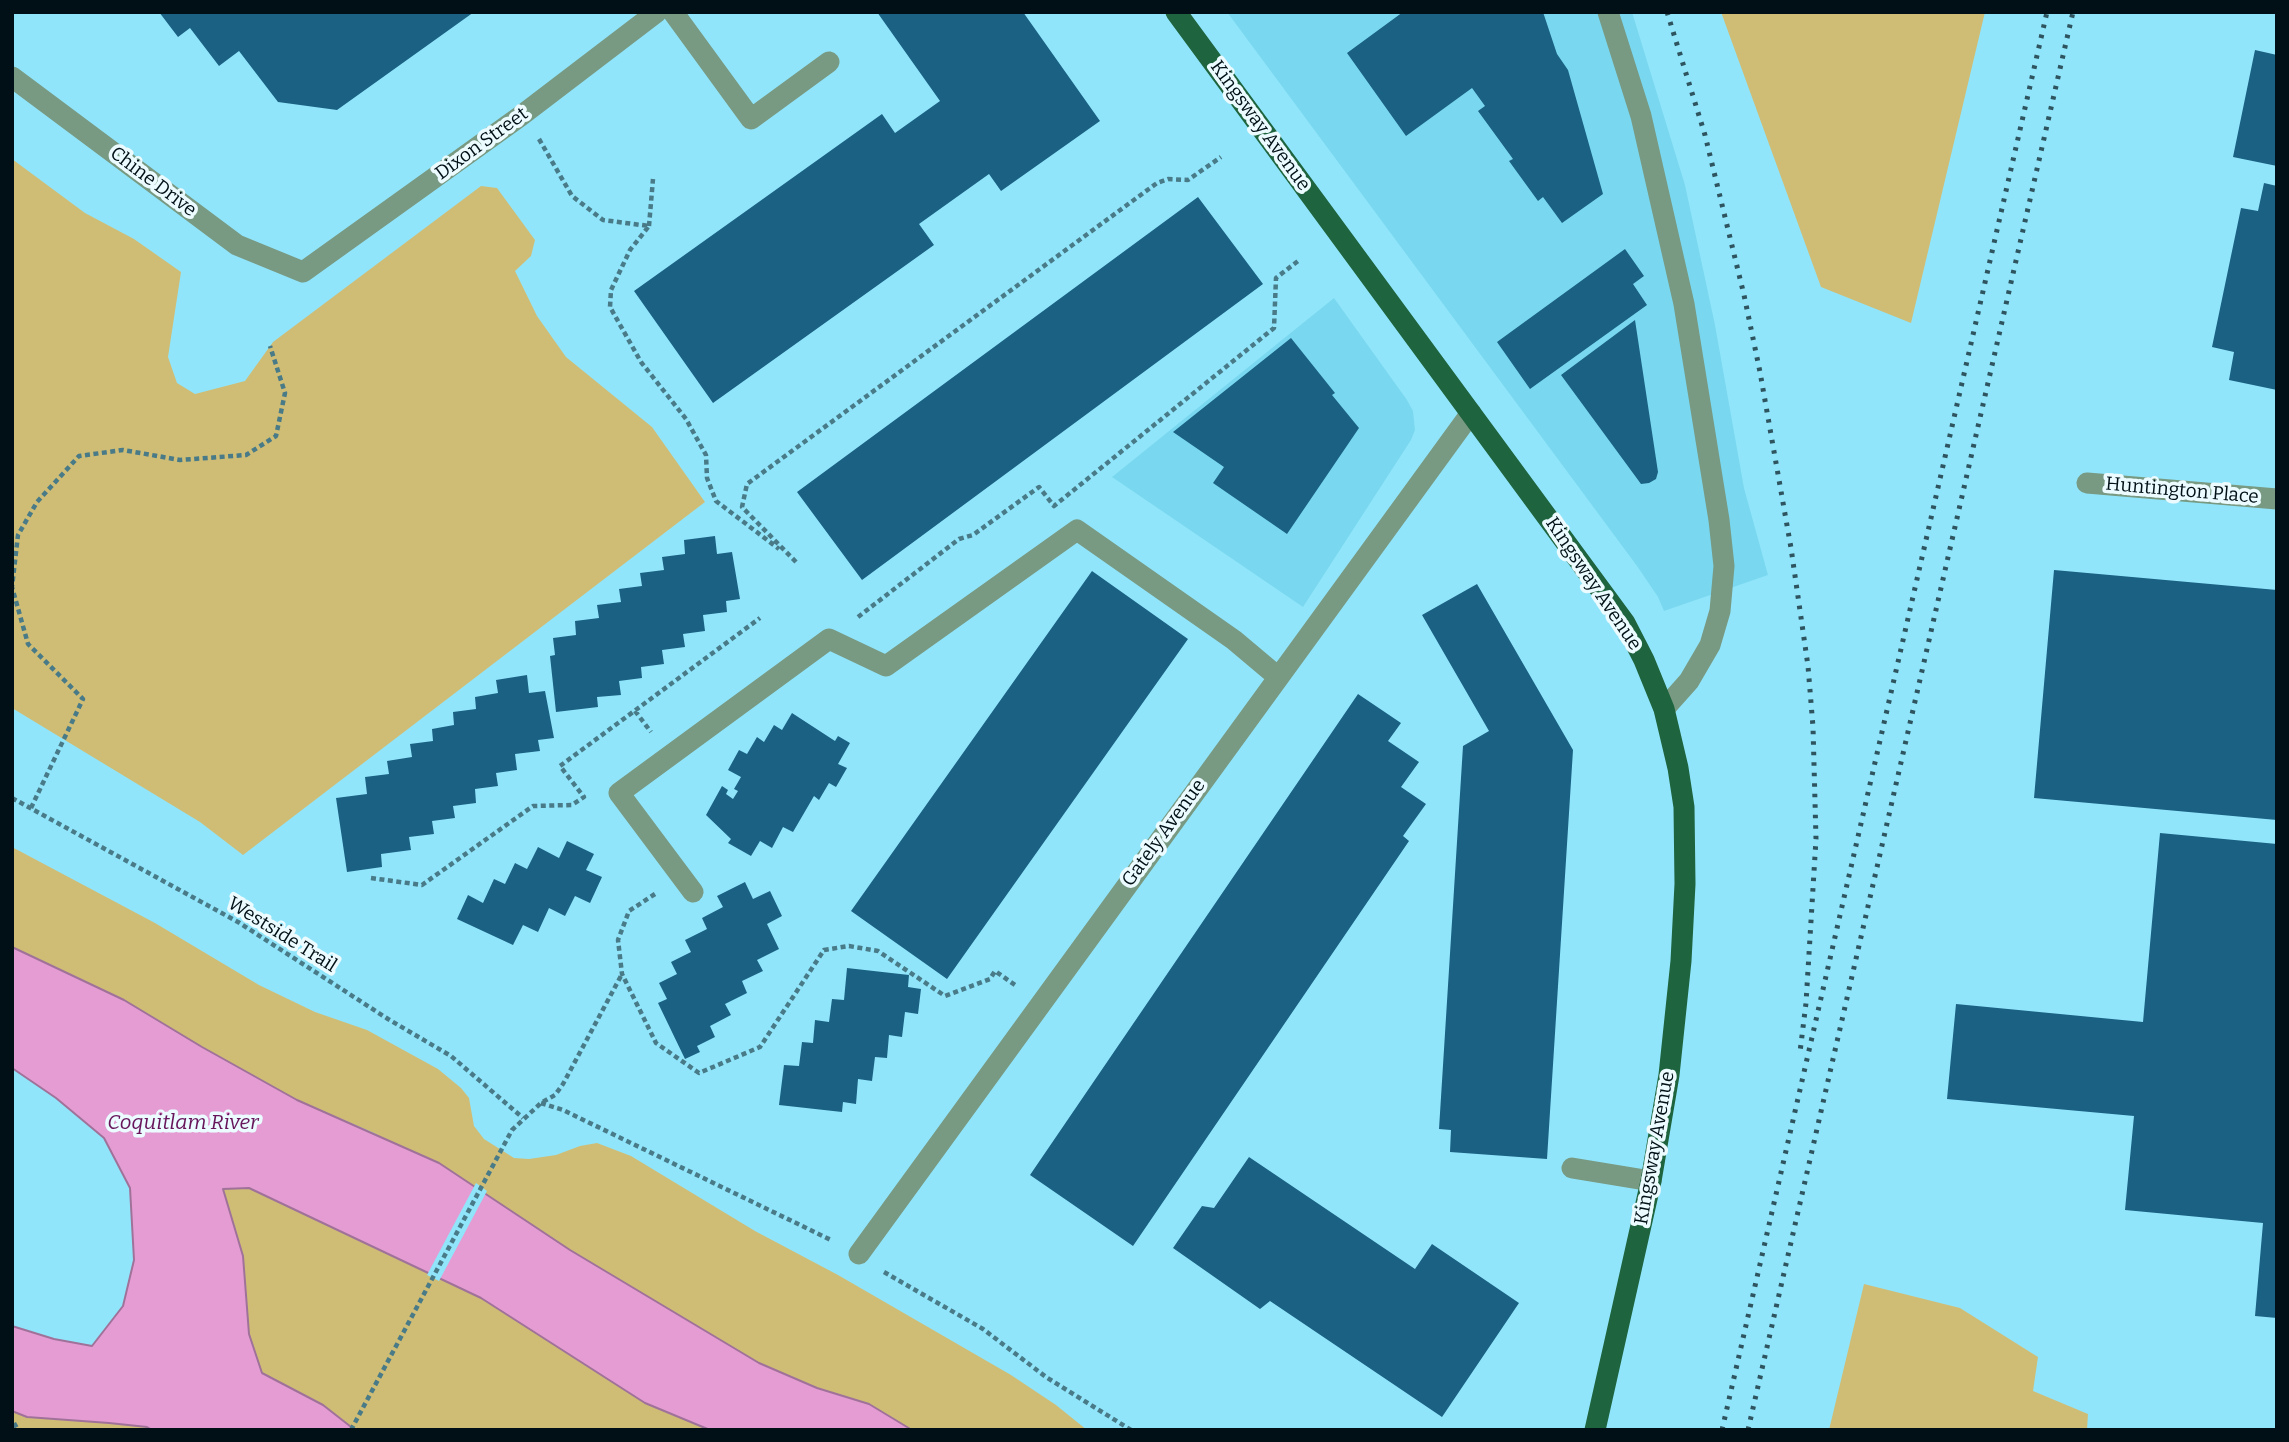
<!DOCTYPE html>
<style>
body{margin:0}
#map{position:relative;width:2289px;height:1442px;overflow:hidden;background:#91e5fa;font-family:Bitter,serif}
canvas{display:block}
.frame{position:absolute;inset:0;border:14px solid #001016;pointer-events:none}
</style>
<div id="map">
<canvas width="2289" height="1442"></canvas>
<div class="frame"></div>
</div>
<script>
const ctx = document.querySelector('canvas').getContext('2d');
ctx.lineJoin = 'round';
function fill(path, color) { ctx.fillStyle = color; ctx.fill(path, 'evenodd'); }
const toPath = rows => new Path2D(rows.map(r => 'M' + r).join(''));
function trace(path, color, width, dash) { ctx.strokeStyle = color; ctx.lineWidth = width; ctx.lineCap = dash ? 'butt' : 'round'; ctx.setLineDash(dash || []); ctx.stroke(path); }
function drawText(font, color, halo, rows, align = 'center') {
  ctx.font = font + ' Bitter,serif'; ctx.lineWidth = 7; ctx.setLineDash([]); ctx.textBaseline = 'middle'; ctx.strokeStyle = halo; ctx.fillStyle = color; for (const [text, x, y, turn = 0] of rows) {
    ctx.save(); ctx.translate(x, y); ctx.rotate((+turn || 0) * Math.PI / 180); ctx.textAlign = isNaN(turn) ? turn : align; if (halo) ctx.strokeText(text, 0, 0); ctx.fillText(text, 0, 0); ctx.restore();
  }
}
const built = toPath([
 [1227,12,1632,12,1685,185,1715,325,1744,488,1768,575,1664,611,1658,597,1637,566],
 [1334,298,1407,400,1413,411,1415,430,1411,440,1303,607,1112,477]
]);
const green = toPath([
 [1721,12,1985,12,1911,323,1821,287],
 [12,159,85,213,134,239,181,272,168,357,177,383,195,394,245,381,273,342,481,186,497,188,535,240,531,256,515,271,537,316,566,357,652,427,705,502,243,855,200,822,12,708],
 [12,847,155,923,259,985,315,1012,367,1030,438,1069,461,1088,469,1098,474,1126,484,1139,514,1158,529,1159,556,1155,580,1146,597,1143,631,1156,755,1231,838,1275,1011,1375,1056,1405,1087,1430,912,1430,869,1404,817,1388,759,1363,570,1250,522,1218,374,1133,297,1100,202,1047,124,1000,12,947],
 [222,1188,249,1188,481,1298,645,1403,710,1430,355,1430,323,1405,262,1373,249,1334,243,1256],
 [1864,1284,1960,1308,2038,1357,2033,1391,2088,1414,2087,1430,1829,1430],
 [12,1411,27,1417,109,1423,147,1427,152,1430,12,1430]
]);
const water = toPath([
 [12,947,124,1000,202,1047,297,1100,439,1163,570,1250,759,1363,817,1388,869,1404,912,1430,710,1430,645,1403,481,1298,249,1188,223,1189,243,1256,249,1334,262,1373,323,1405,355,1430,152,1430,147,1427,109,1423,27,1417,12,1411,12,1326,54,1339,92,1346,123,1306,134,1260,130,1188,104,1138,56,1098,12,1068,12,947]
]);
const pier = toPath([
 [476,1183,487,1191,439,1281,427,1275]
]);
const building = toPath([
 [159,12,474,12,337,110,278,102,239,51,219,66,190,28,178,37],
 [877,12,1023,12,1100,121,1001,191,989,174,919,224,934,245,713,403,634,291,882,114,895,133,940,101],
 [1403,12,1543,12,1557,54,1568,70,1603,194,1562,223,1543,197,1538,201,1509,161,1513,159,1478,111,1485,106,1472,88,1406,136,1347,53],
 [2255,50,2277,55,2277,166,2233,157],
 [2264,183,2277,186,2277,390,2229,380,2234,352,2212,347,2241,208,2258,211],
 [1198,197,1263,284,862,580,797,492],
 [1625,249,1644,276,1633,284,1647,305,1530,389,1497,342],
 [1635,320,1658,472,1656,479,1649,483,1641,484,1561,375],
 [1291,338,1335,393,1332,395,1359,428,1287,534,1213,483,1224,467,1173,432],
 [715,536,717,554,732,552,740,599,726,601,727,612,703,615,705,631,683,634,685,647,662,650,664,664,641,667,642,678,619,681,621,695,597,697,598,707,556,712,550,656,555,655,553,638,576,635,575,621,599,618,597,605,621,602,619,589,642,586,640,573,664,570,662,557,685,554,684,540],
 [2054,570,2277,590,2277,820,2034,798],
 [1092,571,1188,639,947,979,851,911],
 [1477,584,1573,750,1547,1159,1450,1152,1451,1130,1439,1129,1463,746,1489,731,1422,615],
 [527,675,529,693,545,691,554,738,538,740,540,751,515,754,517,770,496,773,498,786,475,789,476,803,453,806,455,818,432,821,434,834,409,837,411,850,381,854,382,867,347,872,336,798,367,794,365,777,389,774,387,761,412,757,410,744,433,741,432,729,454,725,453,712,476,709,475,697,498,693,496,680],
 [1358,694,1401,723,1388,741,1419,762,1401,787,1426,804,1403,836,1409,841,1133,1246,1030,1175],
 [792,713,835,741,838,736,850,743,838,764,847,768,836,787,829,783,819,800,814,796,793,832,783,827,772,848,760,841,751,856,728,843,731,839,706,815,722,786,728,790,726,794,733,799,738,791,734,789,741,777,728,770,739,750,747,754,757,737,764,742,774,725,782,730],
 [2160,833,2277,844,2277,1318,2255,1316,2263,1223,2125,1210,2134,1116,1947,1099,1956,1004,2143,1022],
 [567,841,594,854,586,870,602,877,590,903,575,896,565,916,549,908,538,932,523,925,513,945,457,919,468,895,483,903,494,879,505,884,515,863,527,869,538,847,559,858],
 [745,882,753,899,770,891,782,916,767,924,779,949,757,960,763,971,742,981,747,993,725,1004,731,1015,710,1026,715,1037,697,1046,700,1052,685,1059,658,1003,667,999,659,983,677,974,671,962,691,952,685,940,707,929,702,918,723,907,717,896],
 [847,968,909,975,908,987,921,989,918,1014,905,1012,902,1037,889,1035,887,1058,875,1057,872,1081,858,1079,856,1104,843,1102,842,1112,779,1105,784,1065,799,1066,802,1042,813,1043,815,1020,829,1022,832,999,844,1000],
 [1249,1157,1415,1269,1432,1244,1519,1303,1442,1417,1270,1301,1260,1309,1173,1248,1202,1206,1214,1208]
]);
const path = toPath([
 [539,139,572,196,603,220,649,226,630,250,611,290,610,307,641,362,686,419,706,455,707,478,716,501,779,549],
 [649,226,653,179],
 [796,562,742,507,747,484,1157,183,1168,179,1188,180,1221,157],
 [858,617,959,539,973,535,1039,487,1054,506,1274,328,1276,278,1298,261],
 [635,711,651,732],
 [12,798,238,922,388,1019,451,1056,523,1118],
 [31,808,83,699,28,644,12,587,18,535,37,502,79,456,123,450,180,460,246,455,276,436,285,393,270,346],
 [371,878,422,885,533,806,572,805,584,797,560,766,760,618],
 [655,894,629,911,618,940,622,974,656,1043,699,1073,760,1047,824,950,849,946,878,951,945,996,990,979,995,971,1015,985],
 [541,1103,563,1110,831,1240],
 [884,1272,983,1329,1046,1377,1131,1430],
 [14,1423,18,1430],
 [351,1430,512,1130,541,1103,555,1095,563,1084,622,974]
]);
const minor = toPath([
 [673,12,751,119,829,62],
 [1608,12,1641,116,1684,304,1719,520,1724,566,1720,611,1710,645,1689,681,1664,709],
 [12,77,237,245,303,272,522,115,657,12],
 [2087,483,2277,499],
 [693,892,619,793,829,639,886,666,1077,530,1234,640,1278,677],
 [1572,1168,1651,1181],
 [859,1254,1471,413]
]);
const major = toPath([
 [1176,12,1625,623,1644,660,1664,709,1678,768,1684,807,1685,884,1681,961,1669,1075,1651,1181,1595,1430]
]);
const rail = toPath([
 [1667,12,1705,135,1744,295,1760,372,1791,548,1808,666,1813,727,1816,839,1806,1003,1800,1052],
 [1722,1430,2047,12],
 [1748,1430,2073,12]
]);
const streetNames = [
 ["Kingsway Avenue",1260,126,54],
 ["Dixon Street",482,144,-36],
 ["Chine Drive",153,182,37],
 ["Huntington Place",2182,491,5],
 ["Kingsway Avenue",1593,584,56],
 ["Gately Avenue",1164,833,-54],
 ["Westside Trail",282,935,32],
 ["Kingsway Avenue",1655,1148,-80]
];
const waterNames = [
 ["Coquitlam River",183,1123]
];
fill(built, '#79d8ef');
fill(green, '#cfbd76');
fill(water, '#e49cd3');
trace(water, '#a0729a', 2);
fill(pier, '#91e5fa');
fill(building, '#1a6184');
trace(path, '#487a87', 4.5, [5, 3.5]);
trace(minor, '#789982', 21);
trace(major, '#1e643e', 21);
trace(rail, '#2e545f', 5, [3.5, 7]);
drawText('19px', '#001016', '#ebfbff', streetNames);
drawText('italic 21px', '#67145a', '#ebfbff', waterNames);
</script>
